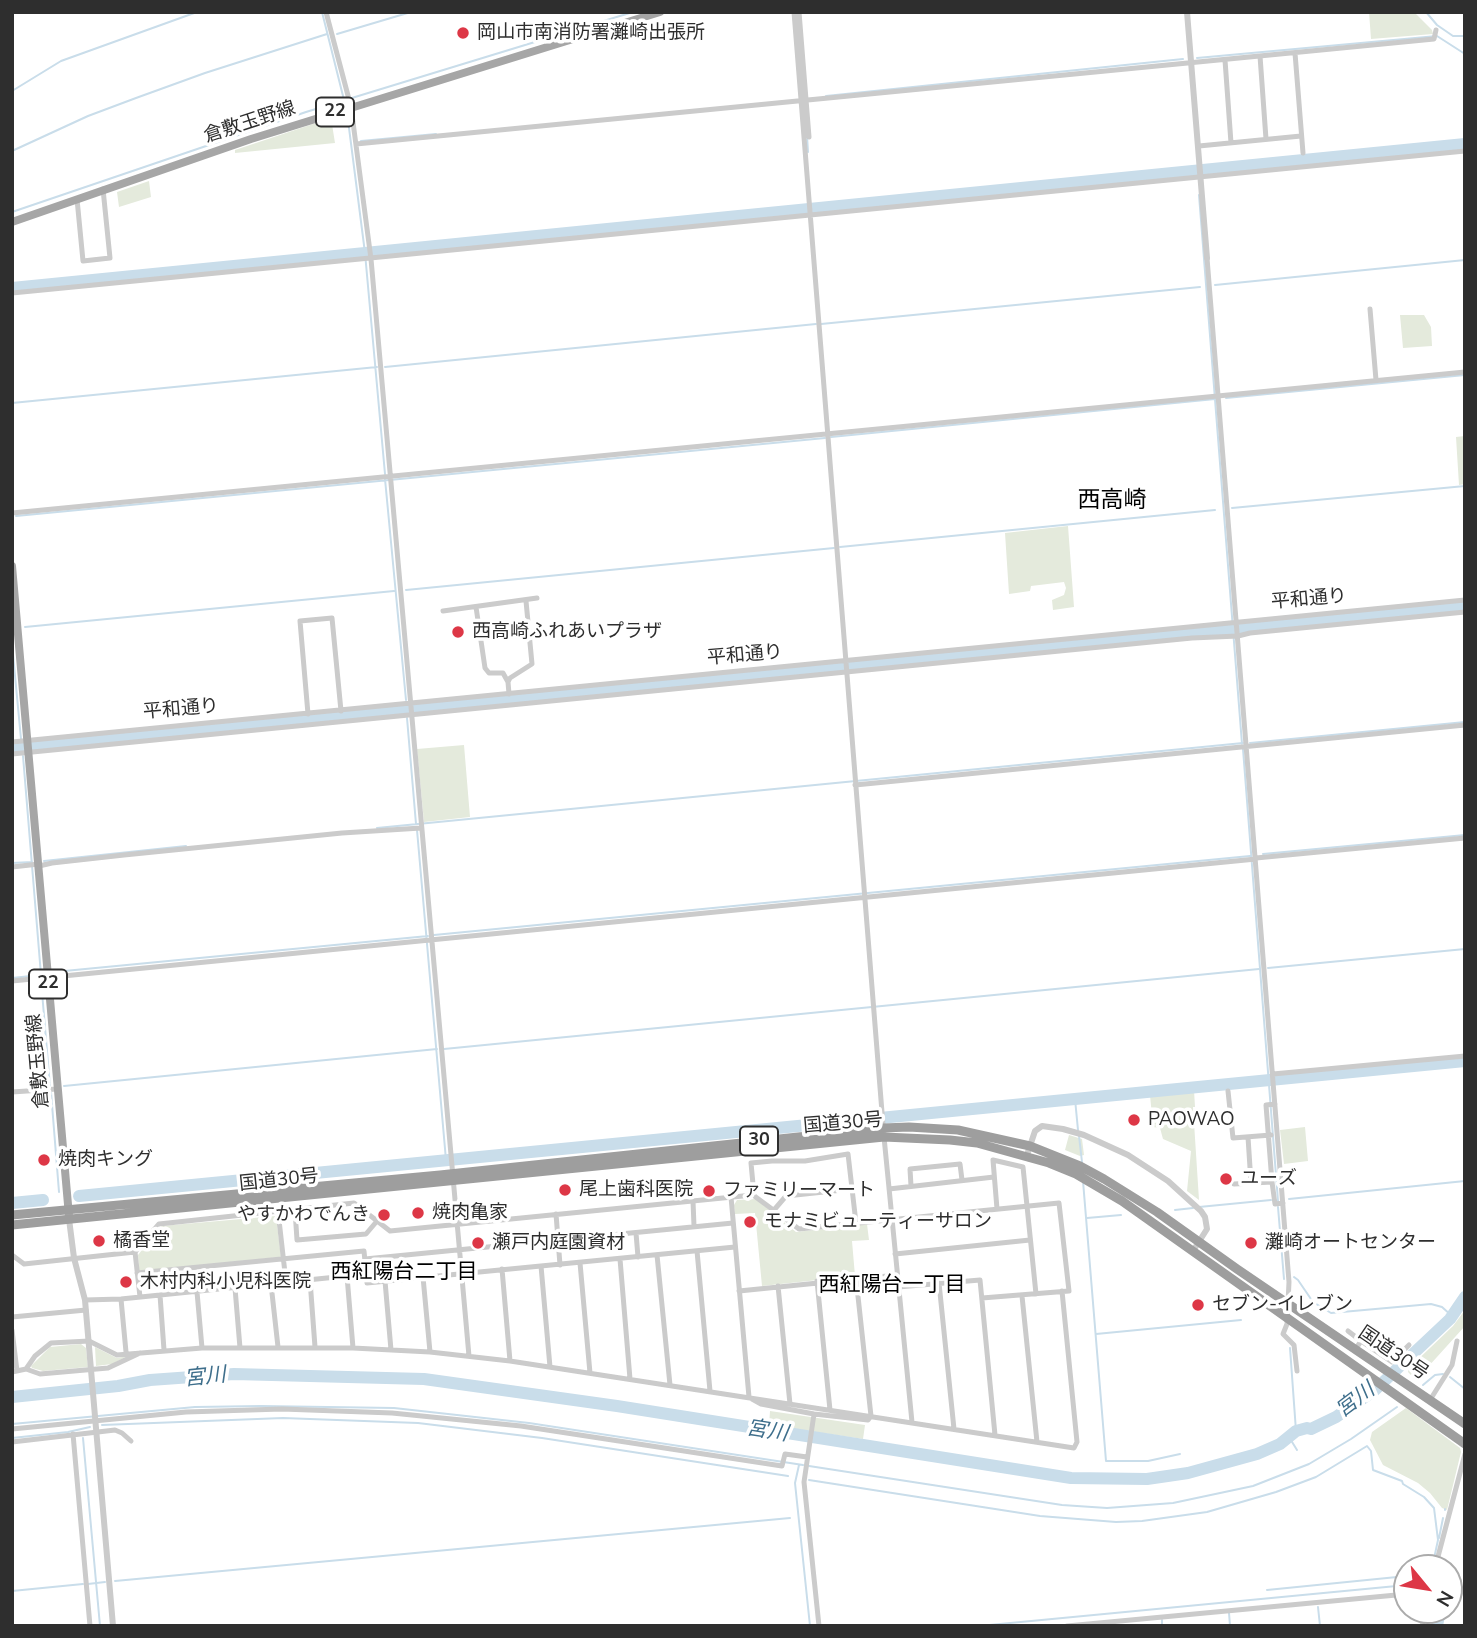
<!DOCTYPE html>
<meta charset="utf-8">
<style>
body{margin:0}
#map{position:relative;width:1477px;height:1638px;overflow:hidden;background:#fff;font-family:"Nunito Sans",sans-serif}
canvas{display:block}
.frame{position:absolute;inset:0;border:14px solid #2e2e2e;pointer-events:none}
.north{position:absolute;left:1393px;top:1554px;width:70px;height:70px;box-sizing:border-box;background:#fff;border:2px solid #ababab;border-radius:50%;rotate:120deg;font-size:19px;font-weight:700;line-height:28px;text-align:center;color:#2e2e2e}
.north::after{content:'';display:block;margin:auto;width:24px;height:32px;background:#dd3746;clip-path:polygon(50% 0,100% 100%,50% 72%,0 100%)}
</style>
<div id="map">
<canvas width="1477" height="1638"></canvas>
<div class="frame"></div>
<div class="north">N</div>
</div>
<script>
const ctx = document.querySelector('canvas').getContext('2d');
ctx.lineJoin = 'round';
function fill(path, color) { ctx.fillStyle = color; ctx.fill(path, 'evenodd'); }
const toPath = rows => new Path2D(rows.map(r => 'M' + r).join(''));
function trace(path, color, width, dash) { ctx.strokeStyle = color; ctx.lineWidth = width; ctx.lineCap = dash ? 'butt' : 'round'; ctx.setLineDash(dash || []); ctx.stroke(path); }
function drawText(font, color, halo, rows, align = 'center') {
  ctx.font = font + ' "Nunito Sans","Noto Sans JP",sans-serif'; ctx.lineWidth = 7; ctx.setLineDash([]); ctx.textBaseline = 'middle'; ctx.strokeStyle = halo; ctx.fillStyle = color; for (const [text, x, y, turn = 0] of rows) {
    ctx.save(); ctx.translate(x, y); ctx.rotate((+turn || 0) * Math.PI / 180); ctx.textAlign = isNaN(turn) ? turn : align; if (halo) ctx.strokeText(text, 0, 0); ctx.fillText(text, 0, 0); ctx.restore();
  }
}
const green = toPath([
 [1369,12,1414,12,1432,30,1433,34,1371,39],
 [331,118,335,143,235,153,235,150],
 [149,181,151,197,119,207,117,192],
 [1400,315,1424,315,1431,327,1432,346,1403,348],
 [1465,436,1465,484,1459,485,1456,437],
 [1068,526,1074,607,1053,610,1052,600,1064,595,1066,588,1064,582,1031,586,1030,591,1009,594,1005,533],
 [464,745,470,817,424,822,417,749],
 [1194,1090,1195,1107,1193,1107,1199,1200,1187,1191,1191,1151,1163,1139,1160,1128,1153,1127,1150,1095],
 [1305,1127,1308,1161,1284,1164,1280,1130],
 [1069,1135,1082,1139,1084,1155,1080,1156,1065,1150],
 [756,1199,796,1232,867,1224,869,1240,852,1241,855,1276,762,1286,755,1213,735,1214,734,1205,737,1200],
 [276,1216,281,1257,139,1271,138,1255,161,1226],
 [1465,1310,1465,1326,1418,1378,1413,1377,1408,1372,1409,1368,1453,1326],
 [81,1344,86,1348,88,1367,43,1371,32,1368,31,1366,50,1347],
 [95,1347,117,1358,128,1356,112,1364,96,1366],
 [1406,1408,1460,1448,1461,1452,1447,1510,1442,1508,1430,1493,1418,1483,1383,1465,1370,1440,1372,1432],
 [770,1411,865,1425,863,1439,769,1425]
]);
const stream = toPath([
 [322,12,344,100],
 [1426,12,1437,25,1453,36,1465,36],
 [337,34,411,12],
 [1197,58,1437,36,1465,54],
 [12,91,61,61,197,12],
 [826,96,1183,59],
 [348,120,365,253,385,474],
 [807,136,808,152],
 [361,141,436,134],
 [12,151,88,116,136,98,205,73,327,34],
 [1199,195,1242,744],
 [12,212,306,112,633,12],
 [1215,285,1465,260],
 [821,324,1200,287],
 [385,367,816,324],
 [1226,398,1465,375],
 [12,403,377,367],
 [831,437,1215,399],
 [385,479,406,700],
 [1232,508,1465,486],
 [16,516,825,438],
 [840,547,1215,510],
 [406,590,834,548],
 [25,627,394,591],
 [12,644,21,739],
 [407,718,416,824],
 [1250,743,1465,722],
 [1243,749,1278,1201],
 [23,756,41,975],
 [377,828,1243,743],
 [417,830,446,1160],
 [1263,854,1465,835],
 [44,861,186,846],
 [12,863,32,862],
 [434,935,1250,856],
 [1268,968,1465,949],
 [54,972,428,936],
 [12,978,40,975],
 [41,980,50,1087],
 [444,1049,1259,969],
 [64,1086,437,1049],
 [51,1092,59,1192],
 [1075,1099,1078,1130],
 [1079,1136,1082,1162],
 [1083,1181,1106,1461,1148,1461,1180,1454],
 [1289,1199,1465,1181],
 [1199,1207,1271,1200],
 [1278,1207,1284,1279],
 [1175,1210,1193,1208],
 [1087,1218,1121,1215],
 [1294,1277,1298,1280,1313,1302,1331,1313,1431,1304,1442,1307,1452,1316],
 [1096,1334,1241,1320],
 [1290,1348,1296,1431],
 [1450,1377,1465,1389],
 [1423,1385,1435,1375,1443,1374],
 [12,1424,195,1407,261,1406,394,1408,529,1423,803,1465],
 [102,1425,283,1418,418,1423,542,1438,788,1476],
 [1289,1437,1297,1450],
 [12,1438,68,1432,90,1427],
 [83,1438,100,1626],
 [799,1465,795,1483,810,1626],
 [809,1466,1062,1505,1107,1508,1173,1503,1253,1486,1309,1464,1351,1439,1397,1407],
 [809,1480,1040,1516,1116,1522,1142,1521,1207,1512,1276,1492,1316,1477,1367,1446,1371,1451,1373,1470,1402,1481,1403,1484,1424,1497,1434,1508,1438,1540,1432,1568],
 [1445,1510,1445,1509],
 [1439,1538,1443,1518],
 [115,1581,790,1518],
 [88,1584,105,1582],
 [1267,1590,1407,1576],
 [12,1591,83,1584],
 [1318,1607,1320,1626],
 [1229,1613,1230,1626],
 [979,1626,1407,1585],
 [1162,1626,1162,1620]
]);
const river = toPath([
 [12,288,1465,144],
 [12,748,1465,607],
 [79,1196,1465,1061],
 [12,1203,43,1200],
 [12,1397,118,1386,150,1380,234,1374,424,1379,617,1406,1071,1478,1147,1479,1188,1473,1257,1454,1280,1444,1296,1431,1307,1428,1311,1429,1336,1417,1375,1390,1399,1367,1450,1319,1465,1297],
 [1437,1626,1440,1610]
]);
const minor = toPath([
 [326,12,351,107,371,259,469,1356],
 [794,12,884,1137,912,1422],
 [799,12,809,137],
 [1295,53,1303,153],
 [1260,56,1266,139],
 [1225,60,1231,143],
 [356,144,1434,39,1436,30],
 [1199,146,1301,136],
 [77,199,83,261,110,258,103,189],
 [1207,258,1289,1282,1287,1324,1283,1334,1294,1345,1297,1371],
 [12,293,1465,151],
 [1370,309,1376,380],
 [12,513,1465,372],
 [476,607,485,668,489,673,503,673,508,682],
 [443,611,537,598],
 [509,694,508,682,510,678,532,664,526,601],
 [308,714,300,621,332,618,341,711],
 [12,742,1465,600],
 [12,754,1192,638,1238,636,1250,633,1465,612],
 [855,785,1465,725],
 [1256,858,1465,838],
 [39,866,52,863,124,855,342,833,421,828],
 [12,867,39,864],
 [12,981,1256,859],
 [1273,1074,1465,1056],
 [1228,1091,1233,1138,1271,1135],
 [12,1092,57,1089],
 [1275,1104,1266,1105,1272,1182,1275,1204,1283,1203],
 [1248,1137,1251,1183],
 [1234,1184,1272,1182],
 [911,1186,910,1169,960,1164,962,1180],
 [889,1189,994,1177],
 [754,1195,751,1163,772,1161,805,1161,848,1154,856,1223],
 [731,1197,749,1397],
 [693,1201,694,1226],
 [997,1209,993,1160,1023,1167,1036,1294],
 [295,1210,297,1240,366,1234,377,1221],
 [774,1210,786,1196,852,1189],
 [278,1211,286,1282],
 [556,1214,560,1265],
 [636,1233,638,1257],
 [697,1251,710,1391],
 [135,1252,140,1297],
 [895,1254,1030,1240],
 [12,1255,24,1264,135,1252,159,1224,354,1203,390,1231,753,1195,799,1229,1059,1203,1069,1291,982,1298],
 [657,1255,670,1385],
 [365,1259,733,1223],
 [620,1259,630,1379],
 [580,1263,590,1373],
 [541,1266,550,1367],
 [502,1269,510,1361],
 [137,1273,364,1251,367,1283,735,1247],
 [347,1276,353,1348],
 [423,1277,430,1352],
 [310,1280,315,1347],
 [385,1281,391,1350],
 [817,1281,830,1410],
 [939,1283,954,1429],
 [271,1284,278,1347],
 [778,1286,790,1404],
 [898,1287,980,1280,995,1435],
 [235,1288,240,1348],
 [739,1291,897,1275],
 [197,1292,202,1348],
 [160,1295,164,1350],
 [1022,1296,1037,1442],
 [121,1299,126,1352],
 [85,1300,121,1299,366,1274],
 [12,1317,86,1310],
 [12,1330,17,1371],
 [1348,1331,1361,1341],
 [1355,1350,1361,1341,1392,1362,1409,1345],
 [26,1369,40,1374,108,1368,140,1353],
 [12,1372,26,1369,35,1356,51,1343,89,1341,117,1355,202,1348,353,1348,430,1352,510,1361,1074,1448,1077,1442,1062,1291],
 [752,1399,761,1404,814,1414,868,1420,871,1416,856,1278],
 [1430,1400,1452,1365,1457,1341],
 [814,1414,804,1482,819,1626],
 [12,1429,186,1412,282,1409,392,1413,521,1426,782,1466,785,1454,807,1457],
 [73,1434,90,1626],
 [12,1442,115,1430,122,1433,131,1441],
 [1435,1568,1465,1454],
 [1067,1626,1407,1594],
 [1422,1626,1425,1610]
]);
const tertiary = toPath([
 [1187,12,1207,258],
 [1027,1155,1035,1131,1042,1126,1063,1129,1084,1135,1128,1155,1168,1181,1201,1211,1205,1217,1207,1229,1193,1251],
 [69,1219,74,1258,85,1300,113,1626]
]);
const primary = toPath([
 [12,222,251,139,660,12],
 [12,566,69,1216]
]);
const trunk = toPath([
 [12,1215,440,1175,883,1128,909,1127,958,1130,1030,1146,1080,1166,1104,1179,1157,1212,1237,1269,1465,1424],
 [12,1225,884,1137,950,1140,977,1143,1049,1163,1076,1174,1122,1201,1465,1444]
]);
const markers = [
 [463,33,7,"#dd3746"],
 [458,632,7,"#dd3746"],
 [1134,1120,7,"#dd3746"],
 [44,1160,7,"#dd3746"],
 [1226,1179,7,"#dd3746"],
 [565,1190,7,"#dd3746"],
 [709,1191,7,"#dd3746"],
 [418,1213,7,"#dd3746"],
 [384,1215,7,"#dd3746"],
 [750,1222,7,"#dd3746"],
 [99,1241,7,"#dd3746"],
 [478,1243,7,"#dd3746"],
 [1251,1243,7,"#dd3746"],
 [126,1282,7,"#dd3746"],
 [1198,1305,7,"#dd3746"]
];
const shields = [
 [335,112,38],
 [48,984,38],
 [759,1141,38]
];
const shieldNames = [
 ["22",335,112],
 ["22",48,984],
 ["30",759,1141]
];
const poiNames = [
 ["岡山市南消防署灘崎出張所",477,33],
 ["西高崎ふれあいプラザ",472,632],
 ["PAOWAO",1148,1120],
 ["焼肉キング",58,1160],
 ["ユーズ",1240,1179],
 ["尾上歯科医院",579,1190],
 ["ファミリーマート",723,1191],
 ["焼肉亀家",432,1213],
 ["やすかわでんき",370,1215,"right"],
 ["モナミビューティーサロン",764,1222],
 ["橘香堂",113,1241],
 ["瀬戸内庭園資材",492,1243],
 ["灘崎オートセンター",1265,1243],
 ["木村内科小児科医院",140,1282],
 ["セブン-イレブン",1212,1305]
];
const streetNames = [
 ["倉敷玉野線",250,123,-18],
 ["平和通り",1309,600,-5],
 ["平和通り",745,656,-5],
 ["平和通り",181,710,-5],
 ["倉敷玉野線",39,1061,-95],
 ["国道30号",843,1124,-5],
 ["国道30号",279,1181,-6],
 ["国道30号",1393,1354,34]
];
const neighbourhoodNames = [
 ["西紅陽台二丁目",404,1273],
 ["西紅陽台一丁目",892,1286]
];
const waterNames = [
 ["宮川",205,1378,-6],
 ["宮川",1356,1401,-37],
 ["宮川",767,1432,9]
];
const quarterNames = [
 ["西高崎",1112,501]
];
fill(green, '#e4eadc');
trace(stream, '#c9ddea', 2);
trace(river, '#c9ddea', 12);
trace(minor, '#cbcbcb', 5);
trace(tertiary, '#cbcbcb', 6);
trace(primary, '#a6a6a6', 8);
trace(trunk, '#9e9e9e', 9);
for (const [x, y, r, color] of markers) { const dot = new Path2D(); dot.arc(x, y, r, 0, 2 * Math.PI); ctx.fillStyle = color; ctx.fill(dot); trace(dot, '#fff', 2.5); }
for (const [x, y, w] of shields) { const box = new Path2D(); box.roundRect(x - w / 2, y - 14.5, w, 29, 5); ctx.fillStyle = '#fff'; ctx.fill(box); trace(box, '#2e2e2e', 2); }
drawText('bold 18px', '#2e2e2e', null, shieldNames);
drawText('19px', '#2e2e2e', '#fff', poiNames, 'left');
drawText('19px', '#2e2e2e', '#fff', streetNames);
drawText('21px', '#000', '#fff', neighbourhoodNames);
drawText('italic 21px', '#3f6f8c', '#fff', waterNames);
drawText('23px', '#000', '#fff', quarterNames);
</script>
